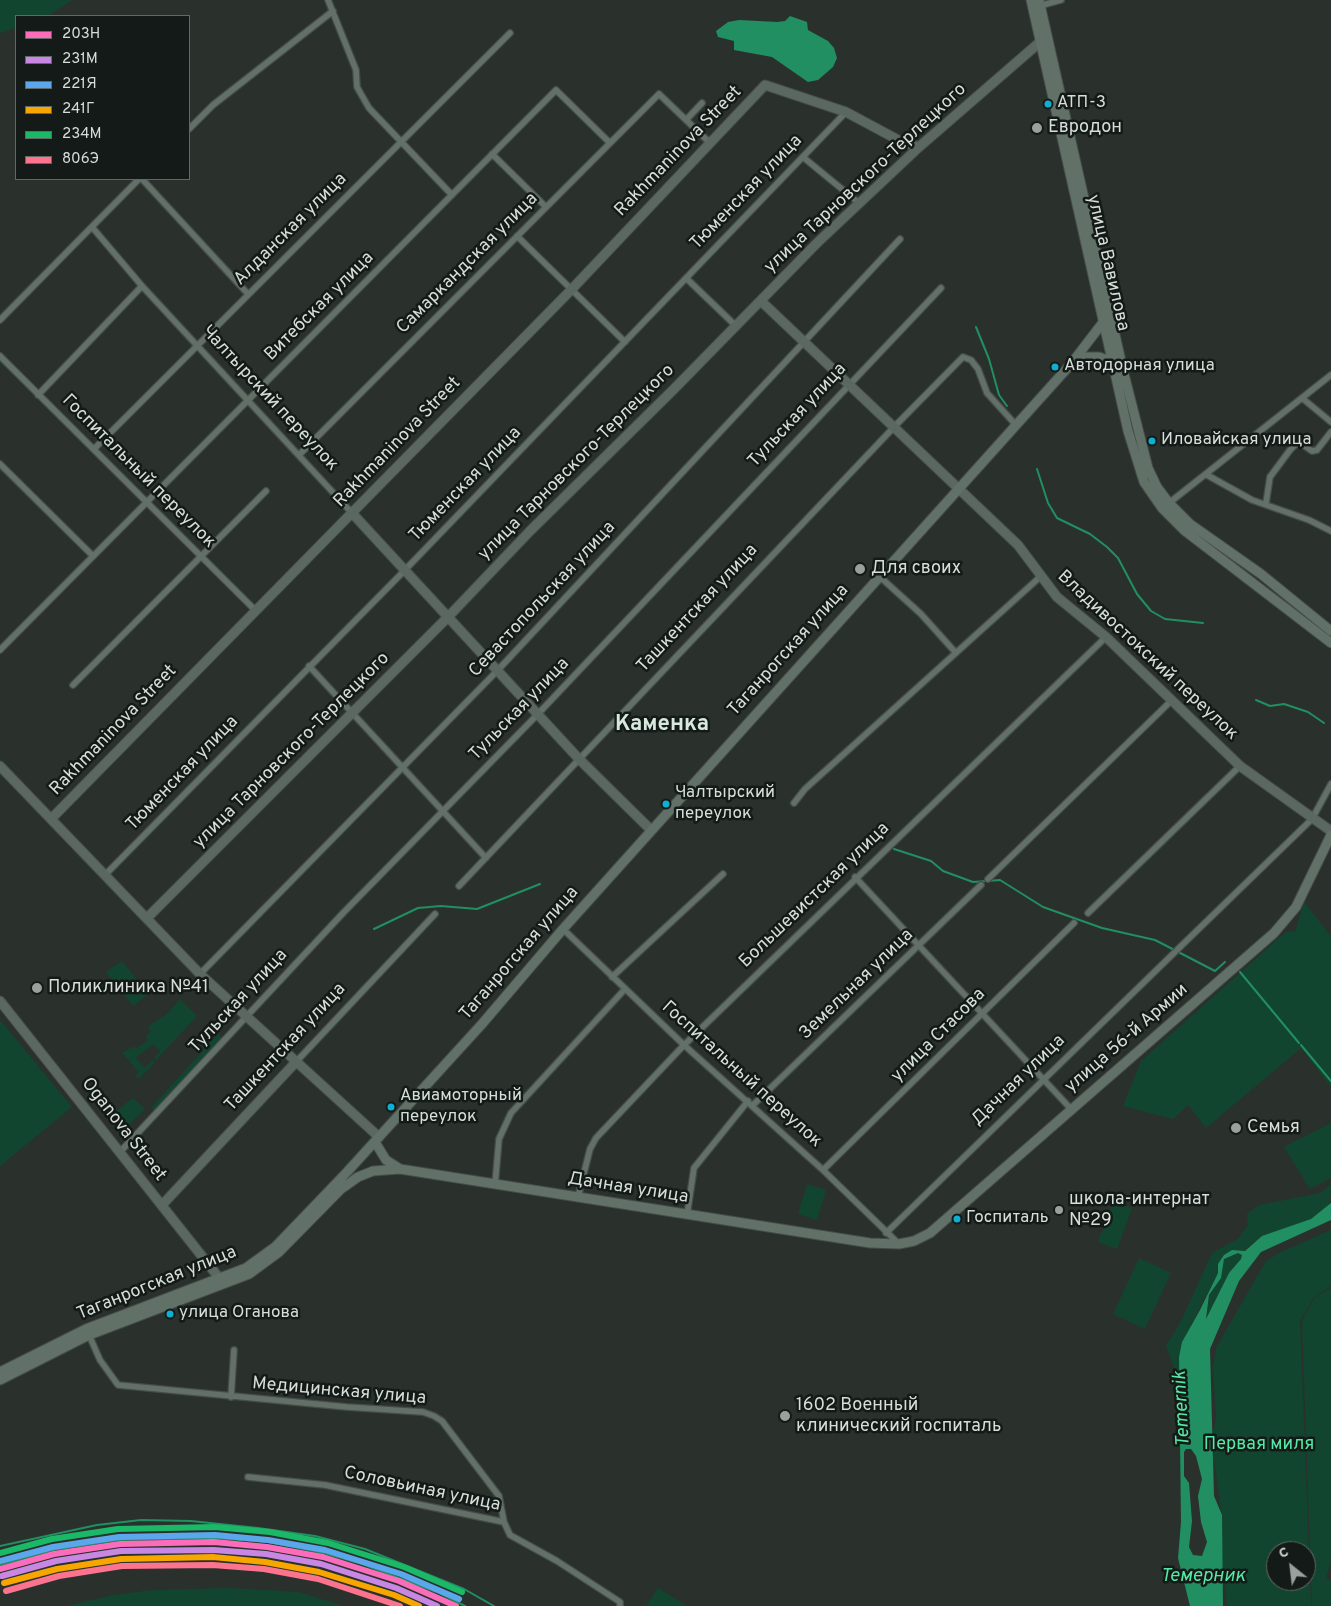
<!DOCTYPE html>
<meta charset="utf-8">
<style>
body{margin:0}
#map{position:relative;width:1331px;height:1606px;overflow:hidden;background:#2a312d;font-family:Overpass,sans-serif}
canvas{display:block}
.legend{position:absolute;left:15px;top:15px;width:175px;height:165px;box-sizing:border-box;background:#141a17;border:1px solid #626865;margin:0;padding:6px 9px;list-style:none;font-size:15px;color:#d6ded9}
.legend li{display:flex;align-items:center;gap:10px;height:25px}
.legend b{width:25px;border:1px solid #626865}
.north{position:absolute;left:1266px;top:1541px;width:50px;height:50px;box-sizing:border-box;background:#141a17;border:1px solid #626865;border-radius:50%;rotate:331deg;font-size:14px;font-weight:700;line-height:20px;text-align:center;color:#d6ded9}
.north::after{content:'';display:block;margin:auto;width:18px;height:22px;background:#9aa19d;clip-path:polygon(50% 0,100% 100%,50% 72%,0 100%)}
</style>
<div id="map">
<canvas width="1331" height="1606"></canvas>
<ul class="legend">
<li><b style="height:6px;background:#fb6dba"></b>203Н</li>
<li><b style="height:6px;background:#c787e3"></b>231М</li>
<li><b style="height:6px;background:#5aa8eb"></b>221Я</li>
<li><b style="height:6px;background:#f7a600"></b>241Г</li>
<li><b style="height:6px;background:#1ab867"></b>234М</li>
<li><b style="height:6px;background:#fc738d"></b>806Э</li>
</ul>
<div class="north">С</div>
</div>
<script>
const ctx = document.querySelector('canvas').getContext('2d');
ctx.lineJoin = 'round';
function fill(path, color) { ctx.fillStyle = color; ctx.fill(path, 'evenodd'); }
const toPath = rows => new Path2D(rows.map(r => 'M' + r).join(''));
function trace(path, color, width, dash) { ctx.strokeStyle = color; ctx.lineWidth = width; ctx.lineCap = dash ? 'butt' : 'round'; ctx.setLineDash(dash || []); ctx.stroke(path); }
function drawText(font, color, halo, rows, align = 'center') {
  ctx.font = font + ' Overpass,sans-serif'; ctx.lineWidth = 5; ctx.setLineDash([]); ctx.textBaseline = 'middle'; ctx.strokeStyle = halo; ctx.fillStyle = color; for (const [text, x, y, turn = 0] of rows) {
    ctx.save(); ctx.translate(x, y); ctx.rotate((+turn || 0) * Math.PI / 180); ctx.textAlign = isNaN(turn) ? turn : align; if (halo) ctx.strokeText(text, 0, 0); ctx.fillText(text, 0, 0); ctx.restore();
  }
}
const green = toPath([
 [0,0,72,0,48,16,16,16,16,28,0,33],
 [1304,902,1331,936,1331,1087,1301,1048,1206,1128,1188,1105,1173,1119,1123,1106,1141,1061,1287,931,1295,932],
 [122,961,148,994,133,1006,106,972],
 [180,999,197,1016,156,1060,154,1058,160,1051,154,1044,140,1054,136,1058,145,1068,152,1060,155,1062,140,1078,137,1078,135,1076,139,1072,122,1053,134,1046,136,1049,148,1040,146,1035,151,1032,148,1026,166,1015],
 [0,1020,72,1107,0,1166],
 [218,1034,222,1038,155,1112,151,1108],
 [133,1098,145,1109,124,1129,112,1114],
 [1331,1123,1331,1178,1310,1189,1284,1147],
 [807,1184,826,1190,817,1220,798,1214],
 [1331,1184,1330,1205,1311,1219,1252,1243,1245,1251,1232,1250,1218,1264,1218,1273,1182,1342,1179,1357,1179,1382,1166,1346,1181,1321,1212,1253,1238,1239,1248,1225,1247,1214,1259,1205,1320,1193],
 [1113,1202,1132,1208,1117,1249,1098,1242],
 [1331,1230,1331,1286,1314,1297,1300,1321,1311,1606,1227,1606,1224,1573,1219,1554,1222,1518,1212,1443,1216,1417,1213,1367,1216,1348,1266,1261,1279,1253],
 [1276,1551,1306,1551,1306,1581,1276,1581],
 [1238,1253,1242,1255,1241,1259,1229,1273,1206,1320,1209,1295,1221,1278,1224,1259],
 [1139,1258,1171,1273,1145,1329,1113,1314],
 [1331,1288,1331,1560,1326,1579,1331,1581,1331,1606,1312,1606,1302,1321,1315,1297],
 [230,1588,298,1592,344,1606,66,1606,114,1595,153,1590],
 [658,1588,687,1606,646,1606]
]);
const water = toPath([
 [790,16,807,22,808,30,828,41,834,48,837,58,833,67,818,80,808,82,772,57,734,50,734,41,718,37,716,31,728,22,739,20,777,22,785,21],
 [1331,1203,1331,1220,1261,1252,1239,1281,1210,1349,1214,1496,1222,1515,1223,1606,1190,1606,1178,1558,1181,1522,1179,1357,1182,1342,1200,1310,1218,1273,1218,1264,1224,1255,1232,1250,1245,1251,1262,1236,1311,1219],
 [1238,1253,1242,1255,1241,1259,1229,1273,1206,1319,1209,1295,1221,1278,1224,1259],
 [1186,1449,1191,1449,1196,1456,1202,1479,1198,1496,1201,1522,1207,1542,1202,1556,1193,1555,1189,1547,1192,1521,1189,1483,1184,1476,1184,1452]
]);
const stream = toPath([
 [976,327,989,359,999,395,1007,406],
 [1037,469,1048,503,1057,518,1090,534,1107,547,1118,558,1137,594,1151,611,1165,619,1203,623],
 [1256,700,1270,706,1284,704,1308,712,1324,723],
 [894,849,931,861,943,871,973,882,1000,880,1043,907,1102,928,1155,940,1215,971,1225,962],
 [374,929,418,908,441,906,477,909,540,884],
 [1240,972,1299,1043],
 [1301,1045,1331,1081],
 [0,1546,97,1525,141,1520,191,1521,258,1528,315,1536,365,1549,464,1589,494,1606],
 [0,1565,53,1550,119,1540,214,1538,268,1542,324,1553,362,1564,439,1593,465,1606]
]);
const street = toPath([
 [328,0,356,70,357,87,369,108,452,195],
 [1039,6,1061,0],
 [686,120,702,103],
 [189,129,213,105,333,11],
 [492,154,546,207],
 [803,157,859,203],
 [142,179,248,294],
 [92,227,142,286,352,513],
 [517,236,625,342],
 [686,278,735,325],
 [0,320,139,179],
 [0,356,255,610],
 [38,395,142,286],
 [1302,398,1331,422],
 [94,449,510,33],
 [299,455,659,94,709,142],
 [0,464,93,556],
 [1207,475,1252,500,1309,520,1331,531],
 [1169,503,1331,375],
 [1266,503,1270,477,1290,450,1295,445,1302,444,1312,451,1317,450,1331,432],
 [879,576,921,614,956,653],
 [0,650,556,90,610,143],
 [309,666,486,858],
 [73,685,266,491],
 [794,803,805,789,1040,577],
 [105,875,404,571,846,112],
 [855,877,1071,1109],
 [988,879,1171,701],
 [459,886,895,426,963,357,971,360,978,369,987,393,1015,424],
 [1088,913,1240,766],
 [563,929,684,1045,823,1170,898,1243],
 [1177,950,1312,819,1331,784],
 [200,974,497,671,900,239],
 [612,977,723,874],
 [295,1063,435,914],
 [753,1105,981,885],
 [120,1152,344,912,537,715,941,288],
 [823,1170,1074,923],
 [495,1185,499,1139,511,1113,625,989],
 [578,1197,590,1149,596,1138,684,1045,1106,637],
 [687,1215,694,1168,748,1101],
 [886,1233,1175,952],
 [89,1335,100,1360,118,1385,347,1407,423,1412,434,1416,442,1421,499,1496,504,1522],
 [231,1397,234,1350],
 [248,1477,325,1485,504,1522,510,1535,557,1561,620,1602,620,1606]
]);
const secondary = toPath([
 [761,301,1018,545,1057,597,1106,637,1240,766,1331,831],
 [352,513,579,759,651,830],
 [0,766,200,974,379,1137],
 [51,819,571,290,765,85,846,112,902,142,919,147],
 [147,918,448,617,530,531,673,390,818,242,919,147,1040,42],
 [0,1001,220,1279],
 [162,1205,295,1063]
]);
const primary = toPath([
 [1031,0,1128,431,1144,482,1162,508,1185,531,1331,643],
 [1039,0,1123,370,1148,468,1157,487,1169,503,1190,524,1261,574,1331,631],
 [1073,363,1087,357,1099,357,1115,363],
 [375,1142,386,1160,400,1169],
 [0,1372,86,1329,246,1268,275,1247,347,1172,482,1024,563,929,1071,364,1104,321],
 [0,1380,89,1335,249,1274,279,1252,341,1189,358,1177,373,1171,400,1169,870,1243,899,1244,914,1241,930,1233,1274,933,1296,907,1331,835]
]);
const rail1 = toPath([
 [0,1569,54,1554,120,1544,214,1542,267,1547,323,1557,399,1581,456,1606]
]);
const rail2 = toPath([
 [2,1576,56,1561,121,1551,214,1550,266,1554,321,1564,396,1588,437,1606]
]);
const rail3 = toPath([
 [0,1561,53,1547,119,1537,215,1535,268,1540,325,1550,401,1574,459,1599]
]);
const rail4 = toPath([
 [4,1583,57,1569,121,1559,213,1557,265,1562,319,1572,394,1595,419,1606]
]);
const rail5 = toPath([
 [0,1553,52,1539,118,1529,215,1527,270,1532,328,1543,404,1567,462,1592]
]);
const rail6 = toPath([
 [6,1591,59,1576,122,1566,213,1565,264,1569,318,1579,400,1606]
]);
const markers = [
 [1048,104,4.5,"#0dafd3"],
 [1037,128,6,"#9aa19d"],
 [1055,367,4.5,"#0dafd3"],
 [1152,441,4.5,"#0dafd3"],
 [860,569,6,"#9aa19d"],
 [666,804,4.5,"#0dafd3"],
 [37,988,6,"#9aa19d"],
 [391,1107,4.5,"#0dafd3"],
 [1236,1128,6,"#9aa19d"],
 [1059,1210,5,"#9aa19d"],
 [957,1219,4.5,"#0dafd3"],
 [170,1314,4.5,"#0dafd3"],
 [785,1416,6,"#9aa19d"]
];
const busNames = [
 ["АТП-3",1057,104],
 ["Автодорная улица",1064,367],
 ["Иловайская улица",1161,441],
 ["Чалтырский",675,794],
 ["переулок",675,815],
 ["Авиамоторный",400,1097],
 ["переулок",400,1118],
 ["Госпиталь",966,1219],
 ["улица Оганова",179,1314]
];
const poiNames = [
 ["Евродон",1048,128],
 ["Для своих",871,569],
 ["Поликлиника №41",48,988],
 ["Семья",1247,1128],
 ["школа-интернат",1069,1200],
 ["№29",1069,1221],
 ["1602 Военный",796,1406],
 ["клинический госпиталь",796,1427]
];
const streetNames = [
 ["Rakhmaninova Street",679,152,-46],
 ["улица Тарновского-Терлецкого",866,179,-43],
 ["Тюменская улица",747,193,-46],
 ["Алданская улица",291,230,-45],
 ["улица Вавилова",1107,263,77],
 ["Самаркандская улица",468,264,-45],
 ["Витебская улица",320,307,-45],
 ["Чалтырский переулок",269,399,47],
 ["Тульская улица",798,416,-47],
 ["Rakhmaninova Street",398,443,-46],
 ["улица Тарновского-Терлецкого",577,463,-45],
 ["Госпитальный переулок",138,472,45],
 ["Тюменская улица",466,485,-46],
 ["Севастопольская улица",543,600,-47],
 ["Ташкентская улица",698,609,-47],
 ["Таганрогская улица",789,651,-48],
 ["Владивостокский переулок",1147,656,43],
 ["Тульская улица",520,710,-46],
 ["Rakhmaninova Street",114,731,-46],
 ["улица Тарновского-Терлецкого",292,751,-45],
 ["Тюменская улица",183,774,-46],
 ["Большевистская улица",815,896,-44],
 ["Таганрогская улица",520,954,-49],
 ["Земельная улица",857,985,-44],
 ["Тульская улица",239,1002,-47],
 ["улица Стасова",939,1036,-45],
 ["улица 56-й Армии",1127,1039,-41],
 ["Ташкентская улица",286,1048,-47],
 ["Госпитальный переулок",741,1075,42],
 ["Дачная улица",1019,1081,-44],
 ["Oganova Street",123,1130,52],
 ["Дачная улица",628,1189,9],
 ["Таганрогская улица",157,1284,-22],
 ["Медицинская улица",339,1392,5],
 ["Соловьиная улица",422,1490,12]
];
const parkNames = [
 ["Первая миля",1259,1445]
];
const waterNames = [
 ["Temernik",1183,1409,-93],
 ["Темерник",1203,1577]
];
const districtNames = [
 ["Каменка",662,726]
];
fill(green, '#12452f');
fill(water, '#218f61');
trace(stream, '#218f61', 2);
trace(street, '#464c49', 8);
trace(secondary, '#464c49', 11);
trace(primary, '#464c49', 11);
trace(street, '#627068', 5.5);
trace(secondary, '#5b6861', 9);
trace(primary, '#617168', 9);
trace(rail1, '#fb6dba', 6);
trace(rail2, '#c787e3', 6);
trace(rail3, '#5aa8eb', 6);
trace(rail4, '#f7a600', 6);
trace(rail5, '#1ab867', 6);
trace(rail6, '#fc738d', 6);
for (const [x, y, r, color] of markers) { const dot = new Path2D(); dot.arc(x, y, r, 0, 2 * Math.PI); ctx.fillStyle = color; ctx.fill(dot); trace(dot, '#141a17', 2); }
drawText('17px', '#d6ded9', '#141a17', busNames, 'left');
drawText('18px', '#d6ded9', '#141a17', poiNames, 'left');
drawText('18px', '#d6ded9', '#141a17', streetNames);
drawText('18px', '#57e8a6', '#141a17', parkNames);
drawText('italic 19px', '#56e8a5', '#141a17', waterNames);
drawText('bold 22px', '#d7e8de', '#141a17', districtNames);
</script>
